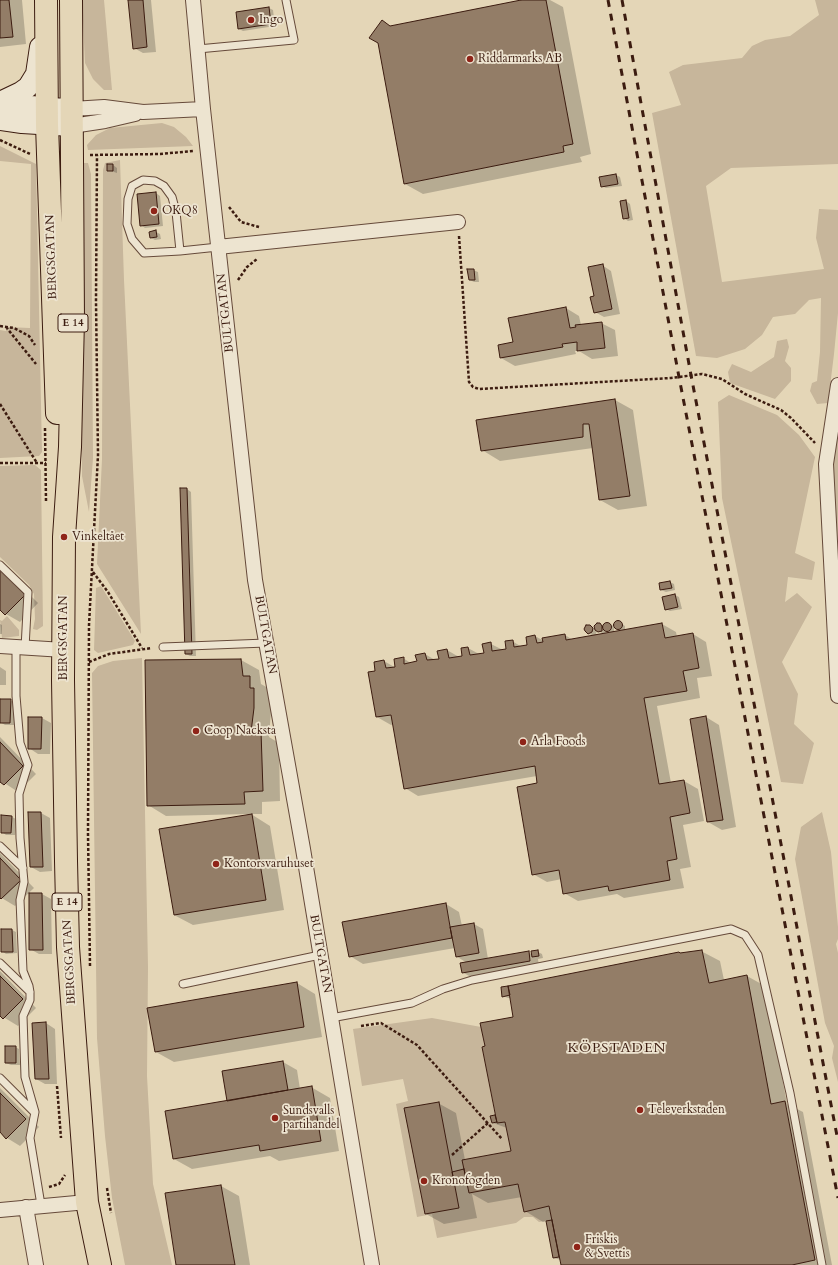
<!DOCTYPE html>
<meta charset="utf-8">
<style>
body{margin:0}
canvas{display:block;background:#e4d6b7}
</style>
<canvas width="838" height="1265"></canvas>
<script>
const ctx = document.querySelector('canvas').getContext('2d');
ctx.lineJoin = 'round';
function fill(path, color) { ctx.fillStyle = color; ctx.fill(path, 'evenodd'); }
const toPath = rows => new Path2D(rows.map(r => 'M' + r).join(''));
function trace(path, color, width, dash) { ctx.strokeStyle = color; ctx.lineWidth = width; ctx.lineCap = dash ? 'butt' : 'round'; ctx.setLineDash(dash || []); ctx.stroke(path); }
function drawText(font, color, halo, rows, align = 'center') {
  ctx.font = font + ' Cardo,serif'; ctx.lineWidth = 3.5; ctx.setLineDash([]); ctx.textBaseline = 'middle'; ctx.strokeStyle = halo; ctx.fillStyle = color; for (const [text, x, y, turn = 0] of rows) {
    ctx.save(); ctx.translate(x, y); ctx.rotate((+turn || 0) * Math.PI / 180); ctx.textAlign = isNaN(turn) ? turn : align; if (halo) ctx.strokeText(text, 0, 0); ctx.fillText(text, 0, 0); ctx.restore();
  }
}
const green = toPath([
 [82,0,104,0,112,90,104,90,93,79,85,63],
 [815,0,838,0,838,164,731,168,706,186,722,282,824,269,816,238,819,209,838,210,838,313,834,354,828,403,817,404,810,391,812,383,817,381,820,352,821,298,809,300,795,314,773,317,762,335,745,349,717,358,696,356,652,113,681,105,669,72,683,65,742,58,752,46,765,40,790,36,819,15],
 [162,123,174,127,186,137,193,146,88,150,87,145,96,135,110,128],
 [0,146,36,164,42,452,39,456,0,458,0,330,6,331,6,327,30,328,31,164,0,161],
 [120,160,124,280,141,634,97,564,102,459,103,170,105,163],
 [82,163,88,163,91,174,93,458,89,512,82,476,81,317],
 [787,339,789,347,785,361,791,368,791,381,775,399,730,383,728,372,732,364,751,372,774,357,777,341],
 [729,395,777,415,799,435,815,457,795,553,815,562,812,580,788,577,785,602,797,593,812,607,782,662,798,694,794,724,814,743,803,784,781,782,722,498,718,402],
 [838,436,838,593,832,466],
 [35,465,41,470,43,626,37,630,33,629,35,619,34,594,29,585,0,557,0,466],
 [101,586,135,641,133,645,98,653,94,650,96,588],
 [7,616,19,630,19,636,2,638,0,620,2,621],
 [142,658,148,967,147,1076,153,1184,172,1265,125,1265,112,1198,105,1136,97,1038,92,673,98,666,113,661],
 [822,812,831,852,838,927,838,939,836,944,838,953,838,1082,832,1058,834,1046,825,1023,795,859,801,827],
 [432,1018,481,1027,485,1046,482,1047,495,1115,490,1116,492,1123,505,1122,511,1151,463,1160,469,1193,518,1184,524,1212,549,1206,552,1220,539,1222,533,1217,524,1217,516,1223,437,1238,432,1214,417,1217,396,1104,408,1101,403,1079,362,1086,353,1029]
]);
const shadow = toPath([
 [0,0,22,0,26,44,0,47],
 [129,0,151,0,156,52,143,53,134,48],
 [522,0,550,0,563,7,591,154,580,157,582,162,423,194,405,184,379,43,382,21,392,27],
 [269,8,273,10,275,26,243,31,239,29],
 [113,165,117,168,117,173,108,170],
 [616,175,620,177,622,186,606,188,602,186,601,178],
 [156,193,160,196,163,226,145,228,141,225],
 [626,201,630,204,633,220,628,221,624,218],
 [156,232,160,234,161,239,155,240,151,238],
 [602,265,611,271,620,314,604,317,595,312,595,297],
 [473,270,478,272,479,282,474,282,470,280],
 [566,308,579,316,581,325,601,323,615,330,618,356,592,359,579,351,575,351,576,354,515,366,501,358,514,343],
 [615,400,633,410,647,506,618,510,600,500,593,448,500,461,482,450,477,420],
 [187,489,191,492,196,656,190,656,186,654],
 [0,565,38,603,20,622,6,614,0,609],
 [670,582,674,584,675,590,666,592,661,590,660,584],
 [675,595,679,597,682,609,670,611,666,609],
 [618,621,625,626,625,631,662,624,676,632,677,637,693,634,706,642,712,676,697,678,700,698,657,706,671,783,684,781,698,789,704,821,683,825,691,867,680,869,684,888,624,898,617,894,578,901,564,893,562,879,547,882,533,874,539,784,537,776,418,796,405,788,393,724,391,725,377,717,375,663,384,661,396,668,403,658,412,664,418,662,425,654,435,660,440,660,447,650,459,657,463,656,462,649,468,648,479,654,485,654,491,644,503,650,507,650,512,641,522,647,529,645,535,636,544,641,565,635,573,640,594,636,588,633,590,626,595,629,600,624,605,627,608,623,615,627,615,622],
 [614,628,621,631,614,633],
 [605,630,611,633,606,634],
 [597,631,600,632,604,634,595,636],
 [0,624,2,625,2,634,0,634],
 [241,660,259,670,261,684,268,688,268,697,272,699,269,737,279,743,280,801,262,802,262,814,251,814,270,826,284,910,193,925,174,915,248,814,166,816,148,805,146,661],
 [0,667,6,671,6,685,0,685],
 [10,700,14,703,14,725,5,725,0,722],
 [706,717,719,725,736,827,722,830,708,822],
 [42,718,51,723,50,754,38,754,29,748],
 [0,737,36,774,18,792,0,780],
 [29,813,41,813,50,818,52,871,40,872,31,867],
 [12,817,16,819,15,835,6,835,2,832],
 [0,853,34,888,15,906,0,897],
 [42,894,51,899,52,954,39,954,30,949],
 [446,904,459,912,462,926,474,924,483,929,488,959,529,953,532,954,538,952,542,954,543,958,538,959,539,966,471,977,462,972,467,963,456,956,455,948,363,964,350,956],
 [2,930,12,930,16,932,17,953,6,954,2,951],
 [701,951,720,961,724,980,747,976,765,986,787,1104,803,1112,832,1265,562,1265,561,1260,554,1258,547,1221,543,1222,525,1211,522,1197,488,1203,472,1194,477,1218,444,1224,426,1214,438,1103,456,1113,465,1160,512,1152,507,1128,493,1123,495,1116,497,1117,486,1047,514,1017,511,998,508,998,503,996],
 [0,971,36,1008,18,1026,0,1015],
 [297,983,315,994,322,1037,174,1062,156,1052],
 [46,1023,55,1029,57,1084,45,1084,36,1079],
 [15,1047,19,1049,20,1065,11,1065,6,1063],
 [283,1062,297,1070,300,1089,311,1087,330,1098,339,1151,279,1161,270,1156,192,1169,174,1159,228,1101],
 [0,1088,39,1127,20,1146,7,1138,0,1131],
 [221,1186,239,1196,250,1265,177,1265]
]);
const building = toPath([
 [0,0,9,0,13,37,0,38,0,0],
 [128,0,143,0,147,47,133,49,128,0],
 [521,0,546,0,573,144,563,146,564,152,404,184,378,43,369,38,382,20,390,26,521,0],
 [269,7,271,24,238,29,236,12,269,7],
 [107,164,113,164,113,171,107,171,107,164],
 [616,174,618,184,601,187,599,177,616,174],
 [156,192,159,224,140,226,137,194,156,192],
 [626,200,629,218,623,219,620,201,626,200],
 [156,230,157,237,150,238,149,232,156,230],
 [603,264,612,309,594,313,590,297,594,296,588,267,603,264],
 [467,269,474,269,475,280,469,280,467,269],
 [566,307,570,328,576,327,575,325,602,322,605,348,577,351,577,342,562,344,563,347,500,358,498,345,513,342,508,318,566,307],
 [615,399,630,496,599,500,589,424,583,424,583,437,481,451,476,420,615,399],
 [180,488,187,488,192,654,185,654,180,488],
 [0,570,25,595,5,615,0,610,0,570],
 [670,581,672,588,660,590,659,583,670,581],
 [675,594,678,607,665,610,662,597,675,594],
 '613.5 625a4.5 4.5 0 1 1 9 0a4.5 4.5 0 1 1-9 0Z',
 '602.5 627a4.5 4.5 0 1 1 9 0a4.5 4.5 0 1 1-9 0Z',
 [597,623,600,623,602,626,602,631,598,632,595,630,594,626,597,623],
 [662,623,665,638,693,633,699,668,683,671,687,691,644,698,659,784,684,780,690,813,670,817,677,859,667,861,670,880,609,891,608,886,563,894,559,870,532,875,517,787,537,783,535,766,404,789,391,715,376,717,368,672,375,671,374,662,384,660,386,668,395,667,394,659,404,657,404,664,417,661,415,655,425,653,427,660,439,659,437,651,447,649,449,658,462,656,461,648,468,647,470,655,484,653,482,644,491,642,492,651,506,649,505,641,513,640,514,647,527,645,526,637,535,635,537,643,543,642,542,638,565,634,566,640,662,623],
 [586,625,590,625,593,628,592,632,588,634,585,631,584,629,586,625],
 [241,659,243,676,250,676,250,688,254,688,254,708,251,732,261,731,263,791,244,792,245,804,147,806,145,660,241,659],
 [0,699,11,699,10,723,0,723,0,699],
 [706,716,723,820,707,822,690,719,706,716],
 [28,717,42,717,41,749,28,749,28,717],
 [0,742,23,766,4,785,0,782,0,742],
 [28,812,41,812,43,867,30,867,28,812],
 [252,814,266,900,174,915,159,829,252,814],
 [1,815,12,816,11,833,1,833,1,815],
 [0,858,21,880,1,899,0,898,0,858],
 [29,893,42,893,43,950,29,950,29,893],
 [446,903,452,938,349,957,342,922,446,903],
 [474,923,479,953,456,957,450,927,474,923],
 [1,929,12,929,13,952,1,952,1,929],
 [538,950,539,956,532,957,531,951,538,950],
 [702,950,709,983,747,975,771,1104,785,1101,815,1260,792,1265,561,1265,549,1206,524,1212,518,1184,469,1193,462,1160,511,1151,505,1122,497,1123,482,1047,485,1046,480,1023,513,1017,508,986,679,952,680,953,702,950],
 [529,951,530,961,462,973,460,963,529,951],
 [0,976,23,999,3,1019,0,1016,0,976],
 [297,982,304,1027,155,1052,147,1008,297,982],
 [508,986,510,995,502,997,501,987,508,986],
 [46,1022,49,1079,35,1079,32,1023,46,1022],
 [5,1046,16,1046,16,1063,5,1063,5,1046],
 [283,1061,288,1090,227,1101,222,1071,283,1061],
 [312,1086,321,1141,260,1151,259,1145,173,1159,165,1111,312,1086],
 [0,1093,26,1119,6,1139,0,1132,0,1093],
 [439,1102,459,1208,425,1214,404,1108,439,1102],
 [495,1115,497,1122,492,1123,490,1116,495,1115],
 [464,1169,466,1179,454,1182,452,1172,464,1169],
 [221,1185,235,1265,176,1265,165,1193,221,1185],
 [552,1220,559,1257,553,1258,546,1221,552,1220]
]);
const path = toPath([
 [0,140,30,154],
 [90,155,160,154,193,151],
 [229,207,241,222,259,227],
 [459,236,469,382,473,387,479,389,671,378,702,374,722,379,745,394,781,410,791,418,815,443],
 [238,280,247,267,257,259],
 [0,326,14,328,29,336,35,345],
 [6,327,36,364],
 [0,404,37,463],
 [45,428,46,501],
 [0,463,46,463],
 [93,572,108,592,142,648],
 [89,662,109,654,152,648],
 [90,966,88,834,89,625,98,455,96,301,97,155],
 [361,1026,381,1023,417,1045,502,1139],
 [57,1086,61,1138],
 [452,1155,488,1123],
 [49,1187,59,1184,65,1175],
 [107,1188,111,1213]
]);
const lane = toPath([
 [198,49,294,40,286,0],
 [180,251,176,212,172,197,164,186,155,181,143,180,132,186,128,199,127,224,132,239,144,253,180,251,218,247],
 [0,565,28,592,25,648],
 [16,647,16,696,20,743,28,765,19,794,20,838,24,882,20,900,23,971,29,986,30,992,30,1000,23,1016,25,1077,35,1112,30,1138,41,1205],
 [163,647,266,643],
 [0,846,23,868],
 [0,963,30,992],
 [183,984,320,955],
 [331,1018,412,1003,443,989,472,980,731,929,745,935,758,955,790,1093,822,1265],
 [0,1078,34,1112]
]);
const street = toPath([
 [193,0,203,109,255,580,303,849,372,1265],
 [72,109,104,107,143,112,203,109],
 [72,126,105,121,135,114],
 [218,247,458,222],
 [838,385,826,464,838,696],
 [0,646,64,650],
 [26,1207,36,1265],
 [0,1210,87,1202]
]);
const secondary = toPath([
 [0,102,21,92,28,87,36,74,40,47],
 [0,102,47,108,72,109],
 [0,120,22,123,72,126]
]);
const highway = toPath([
 [46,0,47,125,57,413],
 [71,0,73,319,70,447,64,537,63,680,66,861,68,947,87,1202,100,1265]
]);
const rail = toPath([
 [608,0,679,377,838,1198],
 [622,0,691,375,838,1141]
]);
const markers = [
 [251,20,4,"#8f2418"],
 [470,59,4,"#8f2418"],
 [154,211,4,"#8f2418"],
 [64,537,4,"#8f2418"],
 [196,731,4,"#8f2418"],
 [523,742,4,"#8f2418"],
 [216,864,4,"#8f2418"],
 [640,1110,4,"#8f2418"],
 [275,1118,4,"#8f2418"],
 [424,1181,4,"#8f2418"],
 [577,1247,4,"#8f2418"]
];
const shields = [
 [73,323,30],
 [67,902,30]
];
const shieldNames = [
 ["E 14",73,323],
 ["E 14",67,902]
];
const poiNames = [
 ["Ingo",259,20],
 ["Riddarmarks AB",478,59],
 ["OKQ8",162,211],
 ["Vinkeltået",72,537],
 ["Coop Nacksta",204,731],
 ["Arla Foods",531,742],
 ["Kontorsvaruhuset",224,864],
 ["Televerkstaden",648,1110],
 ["Sundsvalls",283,1111],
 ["partihandel",283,1125],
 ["Kronofogden",432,1181],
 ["Friskis",585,1240],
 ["& Svettis",585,1254]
];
const streetNames = [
 ["BERGSGATAN",52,257,-92],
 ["BULTGATAN",226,313,-96],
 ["BULTGATAN",265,635,80],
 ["BERGSGATAN",64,638,-90],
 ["BULTGATAN",320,954,80],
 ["BERGSGATAN",70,962,-93]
];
const quarterNames = [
 ["KÖPSTADEN",617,1049]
];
fill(green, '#c7b69b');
fill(shadow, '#0003');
fill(building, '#937d67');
trace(building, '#3c1c10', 1);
trace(lane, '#664a3a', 9);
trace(street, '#664a3a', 16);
trace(secondary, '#3c1c10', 22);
trace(highway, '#3c1c10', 24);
trace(path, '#3c1c10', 2.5, [3, 2]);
trace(lane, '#ede4d0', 7);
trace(street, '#ede4d0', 14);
trace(secondary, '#ede4d0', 20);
trace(highway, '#e4d6b7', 22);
trace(rail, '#3c1c10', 3, [7, 7]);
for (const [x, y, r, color] of markers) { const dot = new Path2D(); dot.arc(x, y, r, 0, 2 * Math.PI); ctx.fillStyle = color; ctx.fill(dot); trace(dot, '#ede4d0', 1.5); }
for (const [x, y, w] of shields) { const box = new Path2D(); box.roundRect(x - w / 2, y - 9, w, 18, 3); ctx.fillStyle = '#ede4d0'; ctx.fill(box); trace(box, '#3c1c10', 1); }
drawText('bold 11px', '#3c1c10', null, shieldNames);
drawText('12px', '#3c1c10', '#ede4d0', poiNames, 'left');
drawText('12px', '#3c1c10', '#ede4d0', streetNames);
ctx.letterSpacing = '1px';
drawText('14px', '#3c1c10', '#ede4d0', quarterNames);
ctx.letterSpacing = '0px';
</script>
